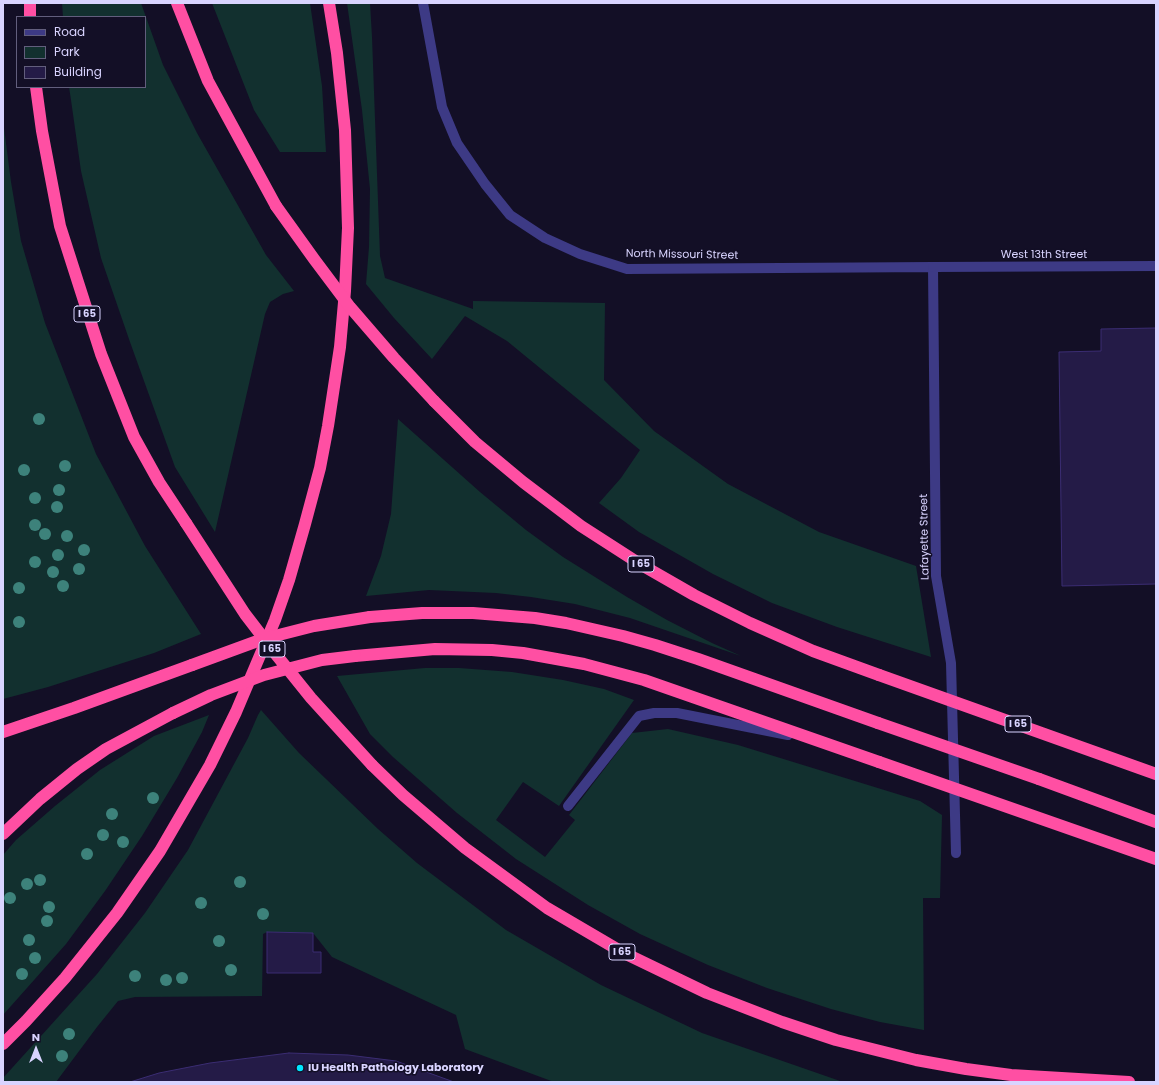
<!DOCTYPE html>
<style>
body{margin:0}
#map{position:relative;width:1159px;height:1085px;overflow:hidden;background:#130f26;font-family:Poppins,sans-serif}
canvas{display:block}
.frame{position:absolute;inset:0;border:4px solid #d9d4ff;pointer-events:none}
.legend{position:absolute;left:16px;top:16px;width:130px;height:72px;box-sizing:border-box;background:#130f26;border:1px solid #625e7d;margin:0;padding:5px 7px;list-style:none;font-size:12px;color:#d9d4ff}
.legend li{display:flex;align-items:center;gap:8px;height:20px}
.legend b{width:20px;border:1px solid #625e7d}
.north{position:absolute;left:16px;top:1029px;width:40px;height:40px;-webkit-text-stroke:3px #130f26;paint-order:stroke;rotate:0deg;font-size:11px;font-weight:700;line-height:16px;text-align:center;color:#d9d4ff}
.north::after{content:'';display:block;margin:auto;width:14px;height:18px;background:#d9d4ff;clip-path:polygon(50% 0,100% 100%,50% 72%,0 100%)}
</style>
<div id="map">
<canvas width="1159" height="1085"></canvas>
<div class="frame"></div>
<ul class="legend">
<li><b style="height:5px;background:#3d3a85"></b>Road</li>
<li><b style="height:11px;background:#12302f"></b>Park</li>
<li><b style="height:11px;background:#241b47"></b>Building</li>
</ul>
<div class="north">N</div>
</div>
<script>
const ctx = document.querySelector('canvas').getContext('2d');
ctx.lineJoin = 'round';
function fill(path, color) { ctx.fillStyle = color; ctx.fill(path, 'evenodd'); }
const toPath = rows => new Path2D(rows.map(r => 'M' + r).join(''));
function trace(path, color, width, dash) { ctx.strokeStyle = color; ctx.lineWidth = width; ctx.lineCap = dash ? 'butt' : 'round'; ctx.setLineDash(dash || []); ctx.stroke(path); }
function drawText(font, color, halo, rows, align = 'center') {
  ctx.font = font + ' Poppins,sans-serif'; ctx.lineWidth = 3; ctx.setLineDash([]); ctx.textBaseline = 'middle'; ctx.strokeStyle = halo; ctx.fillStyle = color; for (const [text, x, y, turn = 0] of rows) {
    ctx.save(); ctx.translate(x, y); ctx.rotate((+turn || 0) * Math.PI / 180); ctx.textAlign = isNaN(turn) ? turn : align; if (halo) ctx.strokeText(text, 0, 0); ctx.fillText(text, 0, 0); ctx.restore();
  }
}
const green = toPath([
 [62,3,141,3,163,65,197,133,266,255,294,291,283,294,270,302,265,314,215,532,175,467,130,342,101,258,81,171,71,100,69,87,145,87,145,17,63,17],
 [212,3,310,3,322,86,326,152,280,152,254,110],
 [347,3,370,3,372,37,380,256,385,278,473,309,473,301,605,303,604,380,654,431,728,484,819,532,916,566,931,657,837,627,772,603,713,574,639,532,599,503,621,478,640,450,507,341,465,316,432,359,394,318,366,284,369,247,370,189,362,110],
 [3,120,11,182,21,241,45,323,96,454,145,546,201,634,154,653,48,687,3,699],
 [398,419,480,492,526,530,563,557,627,597,667,620,712,643,741,656,630,618,575,604,531,597,496,593,429,590,366,596,381,556,391,514],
 [425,668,459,668,512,672,563,680,604,689,634,700,559,806,523,782,496,820,545,857,575,820,569,815,632,733,668,729,738,745,920,801,942,815,940,898,923,898,924,1030,880,1022,831,1009,767,988,708,965,640,934,588,905,516,859,457,813,393,757,370,734,337,676],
 [261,710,299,753,378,829,417,863,506,930,601,985,702,1033,843,1082,554,1082,465,1049,456,1015,332,957,313,933,267,932,263,934,262,996,135,997,118,1001,97,1027,56,1082,3,1082,3,1078,97,974,145,913,188,850,248,738,258,715],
 [209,715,202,732,177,778,142,836,105,891,66,944,3,1015,3,855,16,840,55,806,100,770,154,736]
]);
const building = toPath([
 [1156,328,1156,584,1062,586,1059,352,1101,351,1101,329,1156,328],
 [267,932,313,933,313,952,321,952,321,973,267,973,267,932],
 [289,1053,348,1055,396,1061,454,1082,130,1082,159,1073,210,1063,289,1053]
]);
const service = toPath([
 [423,3,442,107,457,143,485,184,510,215,545,238,580,254,627,269,933,267,936,576,951,663,956,853],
 [568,806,639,716,654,713,677,713,788,735]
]);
const minor = toPath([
 [933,267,1156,266]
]);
const motorway = toPath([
 [30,3,30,17],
 [177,3,208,81,276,206],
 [36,87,42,131,60,226,101,354,134,437,159,482,186,523],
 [434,401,475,442,523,482,581,526,640,564,694,595,750,623,813,651,879,675],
 [370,617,422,613,473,613,535,618,566,623,623,636,655,645,698,659,878,723],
 [355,656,435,649,492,650,523,653,584,664,644,680,879,762],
 [3,732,74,708,192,665],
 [372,765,403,795,465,848,547,908,622,952,707,993,782,1022,836,1040,916,1060,966,1069,1011,1075,1129,1082],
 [1039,779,1156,822],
 [3,834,40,799,77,769,106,749,173,713],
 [3,1044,26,1021,65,978,117,913,160,851,210,765,236,712,275,620,289,580,305,524,320,468,328,426,340,347,345,291,348,228,345,130,337,53,329,3]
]);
const motorwayBridge = toPath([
 [276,206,314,259,350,307,394,358,434,401],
 [186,523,245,614,278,657,311,698,372,765],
 [192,665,263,639,314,626,370,617],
 [879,675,1156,774],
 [173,713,211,695,264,675,322,660,355,656],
 [878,723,1039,779],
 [879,762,1156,859]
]);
const trees = [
 [39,419],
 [65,466],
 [24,470],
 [59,490],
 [35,498],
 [57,507],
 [35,525],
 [45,534],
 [67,536],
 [84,550],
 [58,555],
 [35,562],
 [79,569],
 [53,572],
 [63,586],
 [19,588],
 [19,622],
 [153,798],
 [112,814],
 [103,835],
 [123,842],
 [87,854],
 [40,880],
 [240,882],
 [27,884],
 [10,898],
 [201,903],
 [49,907],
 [263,914],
 [47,921],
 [29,940],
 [219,941],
 [35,958],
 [231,970],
 [22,974],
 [135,976],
 [182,978],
 [166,980],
 [69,1034],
 [62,1056]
];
const markers = [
 [300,1068,4,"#00e5ff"]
];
const shields = [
 [87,314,26],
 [641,564,26],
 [272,649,26],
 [1018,724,26],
 [622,952,26]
];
const shieldNames = [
 ["I 65",87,314],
 ["I 65",641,564],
 ["I 65",272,649],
 ["I 65",1018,724],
 ["I 65",622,952]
];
const streetNames = [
 ["North Missouri Street",682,255,1],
 ["West 13th Street",1044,255],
 ["Lafayette Street",925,537,-91]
];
const poiNames = [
 ["IU Health Pathology Laboratory",308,1068]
];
fill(green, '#12302f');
fill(building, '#241b47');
trace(building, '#3b2d73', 1);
trace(service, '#3d3a85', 10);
trace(minor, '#3d3a85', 10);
trace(motorway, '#ff4fa3', 12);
trace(motorwayBridge, '#ff4fa3', 12);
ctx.fillStyle = '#3d827b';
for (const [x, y] of trees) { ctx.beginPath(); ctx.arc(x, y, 6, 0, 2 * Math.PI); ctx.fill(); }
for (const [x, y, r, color] of markers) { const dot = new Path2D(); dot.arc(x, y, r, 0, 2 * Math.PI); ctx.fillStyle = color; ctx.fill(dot); trace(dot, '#130f26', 1.5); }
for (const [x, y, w] of shields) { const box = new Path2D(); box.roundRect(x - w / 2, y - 8, w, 16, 3); ctx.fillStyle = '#130f26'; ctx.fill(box); trace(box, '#d9d4ff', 1); }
drawText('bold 10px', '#d9d4ff', null, shieldNames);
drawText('11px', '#d9d4ff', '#130f26', streetNames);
drawText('bold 11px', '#d9d4ff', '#130f26', poiNames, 'left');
</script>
